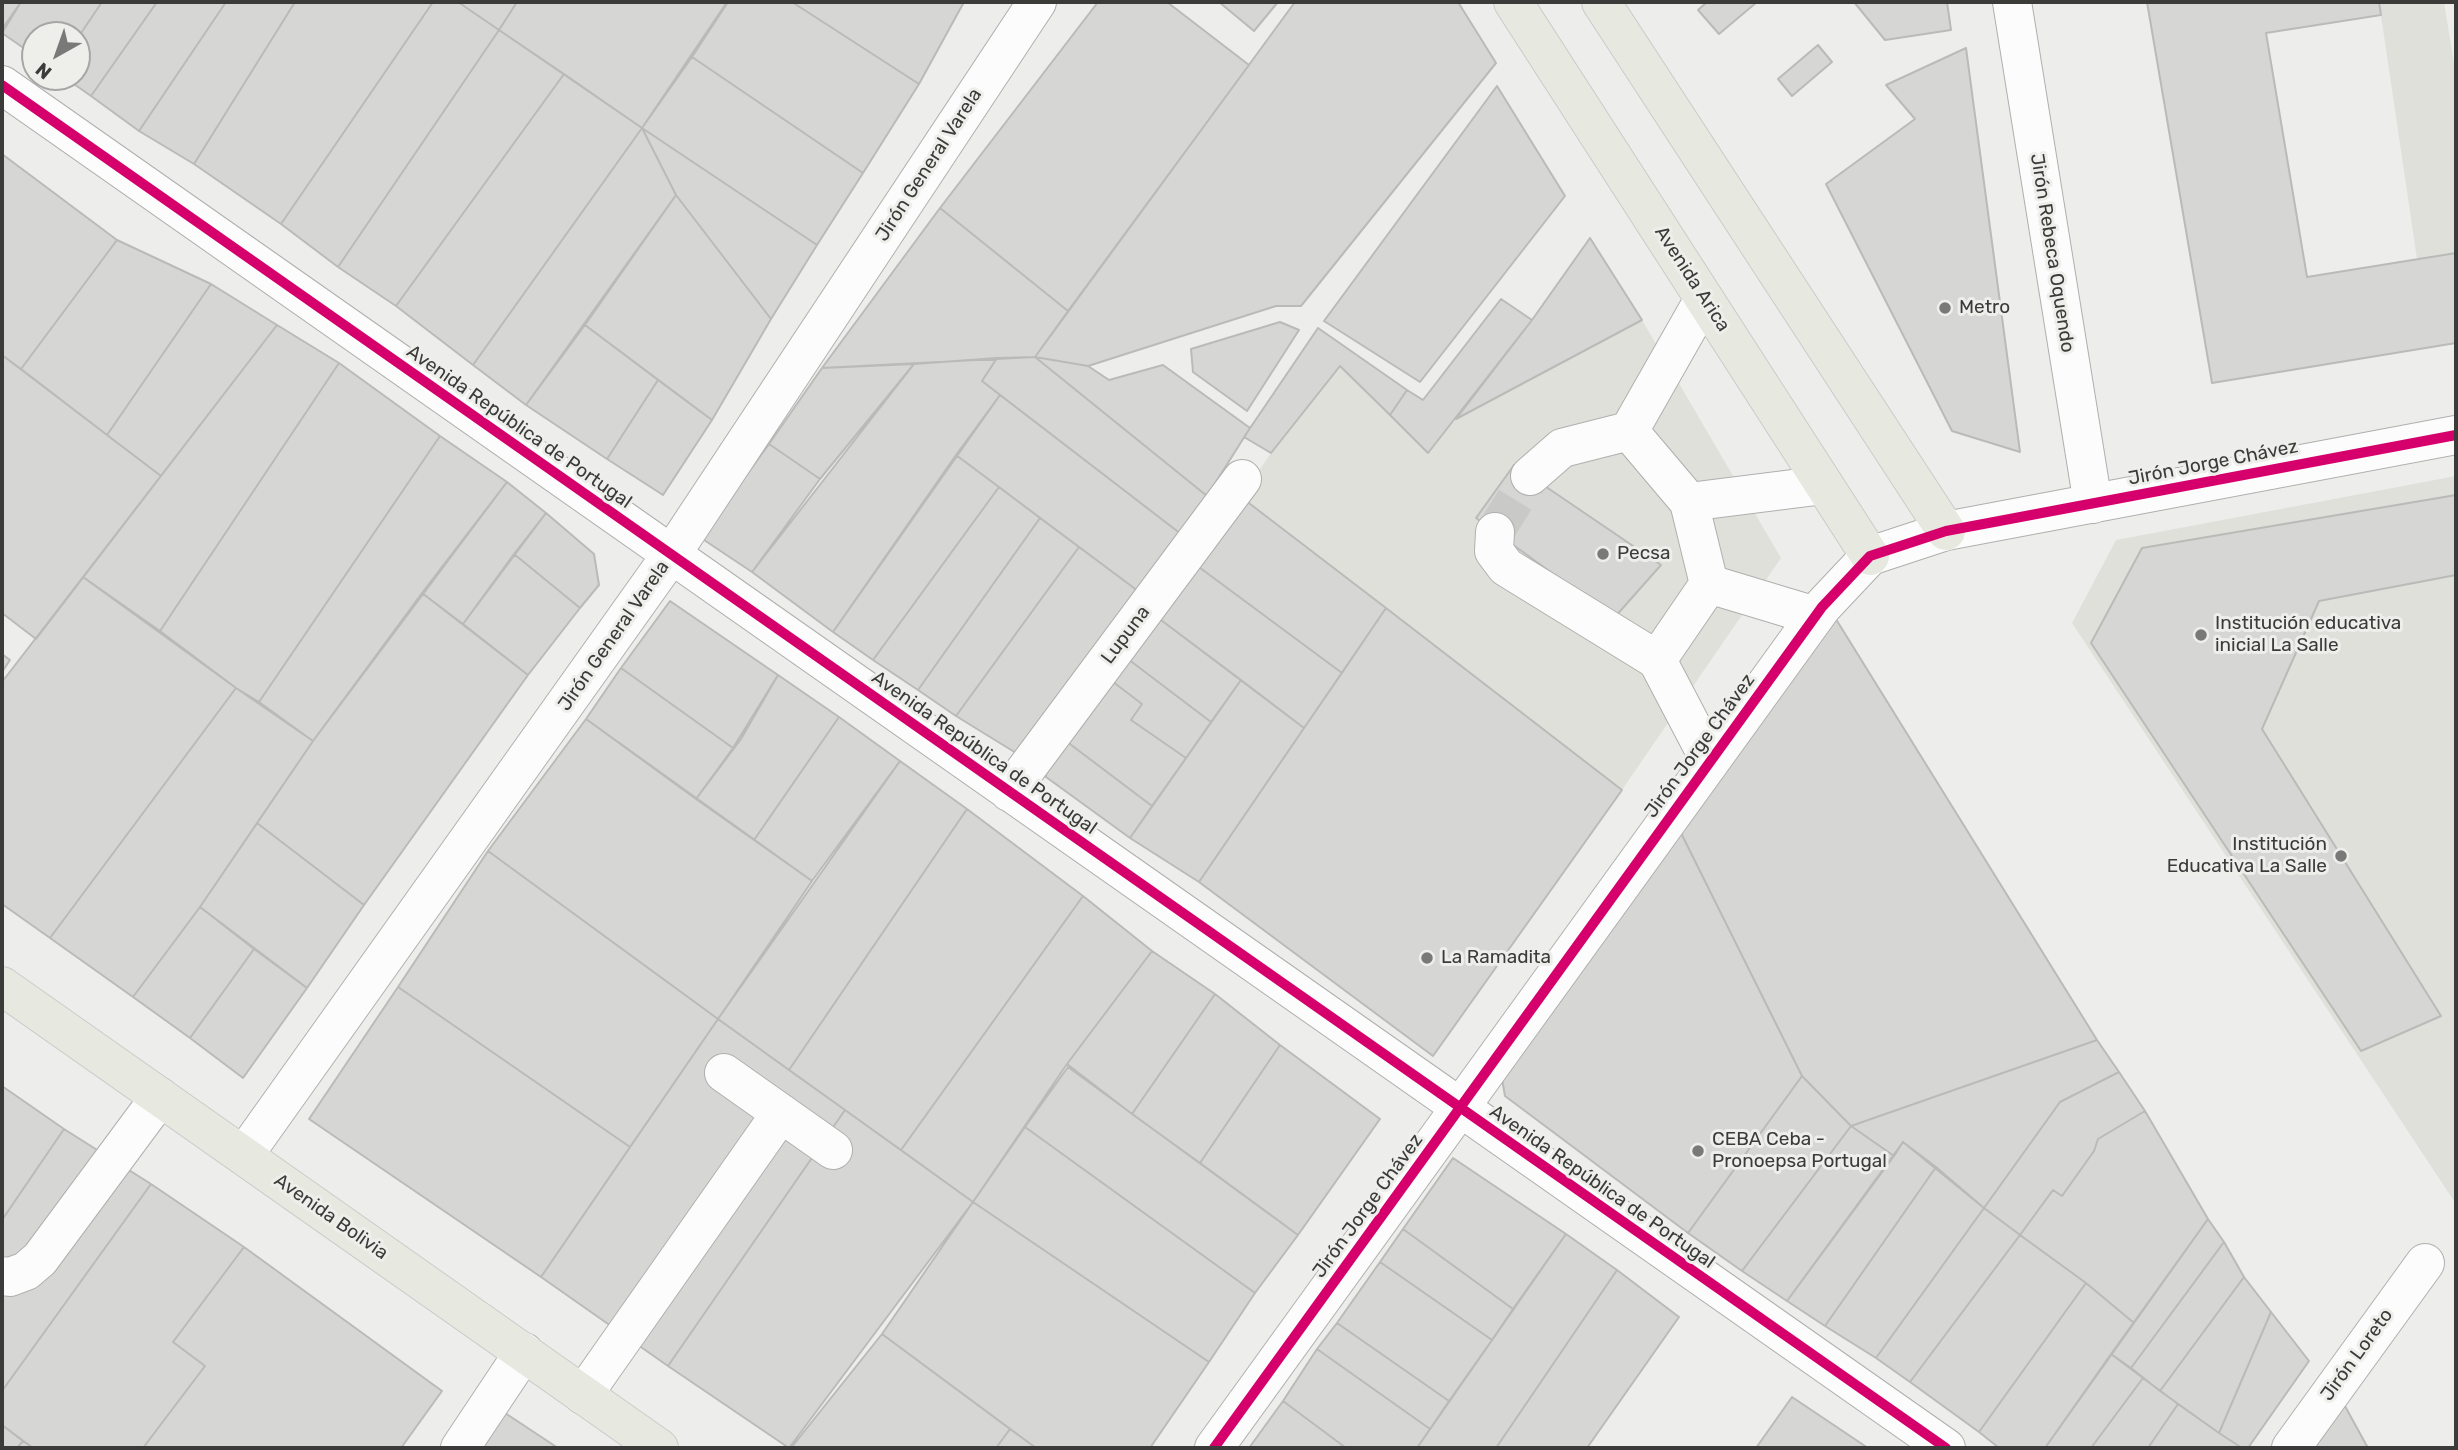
<!DOCTYPE html>
<meta charset="utf-8">
<style>
body{margin:0}
#map{position:relative;width:2458px;height:1450px;overflow:hidden;background:#edeeec;font-family:Rubik,sans-serif}
canvas{display:block}
.frame{position:absolute;inset:0;border:4px solid #3b3b39;pointer-events:none}
.north{position:absolute;left:21px;top:21px;width:70px;height:70px;box-sizing:border-box;background:#eeefeb;border:2px solid #a6a7a4;border-radius:50%;rotate:220deg;font-size:19px;font-weight:700;line-height:28px;text-align:center;color:#3b3b39}
.north::after{content:'';display:block;margin:auto;width:24px;height:32px;background:#797a78;clip-path:polygon(50% 0,100% 100%,50% 72%,0 100%)}
</style>
<div id="map">
<canvas width="2458" height="1450"></canvas>
<div class="frame"></div>
<div class="north">N</div>
</div>
<script>
const ctx = document.querySelector('canvas').getContext('2d');
ctx.lineJoin = 'round';
function fill(path, color) { ctx.fillStyle = color; ctx.fill(path, 'evenodd'); }
const toPath = rows => new Path2D(rows.map(r => 'M' + r).join(''));
function trace(path, color, width, dash) { ctx.strokeStyle = color; ctx.lineWidth = width; ctx.lineCap = dash ? 'butt' : 'round'; ctx.setLineDash(dash || []); ctx.stroke(path); }
function drawText(font, color, halo, rows, align = 'center') {
  ctx.font = font + ' Rubik,sans-serif'; ctx.lineWidth = 6; ctx.setLineDash([]); ctx.textBaseline = 'middle'; ctx.strokeStyle = halo; ctx.fillStyle = color; for (const [text, x, y, turn = 0] of rows) {
    ctx.save(); ctx.translate(x, y); ctx.rotate((+turn || 0) * Math.PI / 180); ctx.textAlign = isNaN(turn) ? turn : align; if (halo) ctx.strokeText(text, 0, 0); ctx.fillText(text, 0, 0); ctx.restore();
  }
}
const built = toPath([
 [2379,2,2444,2,2456,76,2456,253,2417,259],
 [1642,320,1781,558,1622,790,1241,497,1271,453,1340,366,1428,453,1456,419],
 [2456,476,2456,1204,2072,623,2116,540]
]);
const building = toPath([
 [2,2,21,2,2,29,2,2],
 [21,2,102,2,77,39,77,35,35,35,35,56,2,33,21,2],
 [102,2,157,2,91,96,64,77,77,77,77,39,102,2],
 [157,2,226,2,139,131,91,96,157,2],
 [226,2,295,2,194,164,139,131,226,2],
 [295,2,433,2,281,224,194,164,295,2],
 [433,2,458,2,499,30,338,267,281,224,433,2],
 [458,2,517,2,499,30,458,2],
 [517,2,727,2,642,128,499,30,517,2],
 [728,2,792,2,919,84,863,173,692,57,728,2],
 [792,2,964,2,919,84,792,2],
 [1098,2,1167,2,1249,65,1068,311,940,208,1098,2],
 [1219,2,1278,2,1254,31,1219,2],
 [1295,2,1458,2,1496,63,1301,306,1276,306,1088,366,1035,357,1295,2],
 [1707,2,1757,2,1719,34,1698,10,1707,2],
 [1854,2,1947,2,1951,30,1885,40,1854,2],
 [2147,2,2379,2,2381,15,2266,33,2307,277,2456,253,2456,343,2212,383,2147,2],
 [499,30,564,74,396,306,338,267,499,30],
 [1818,45,1832,62,1792,96,1778,79,1818,45],
 [1966,48,2020,452,1952,431,1826,184,1915,119,1886,85,1966,48],
 [692,57,863,173,817,245,642,128,692,57],
 [564,74,642,128,473,365,396,306,564,74],
 [1497,86,1565,196,1420,382,1324,321,1497,86],
 [642,128,817,245,771,319,676,195,642,128],
 [642,128,676,195,526,405,473,365,642,128],
 [2,154,117,240,21,369,2,355,2,154],
 [676,195,771,319,712,420,585,325,676,195],
 [940,208,1068,311,1035,357,822,368,940,208],
 [1590,238,1642,320,1456,419,1532,320,1590,238],
 [117,240,211,284,107,435,21,369,117,240],
 [211,284,277,325,161,476,107,435,211,284],
 [1501,299,1532,320,1428,453,1390,415,1407,390,1423,400,1501,299],
 [1280,322,1299,330,1247,411,1193,372,1191,349,1280,322],
 [277,325,339,363,160,631,83,577,277,325],
 [585,325,658,380,607,459,526,405,585,325],
 [1318,328,1407,390,1390,415,1340,366,1271,453,1244,437,1318,328],
 [2,355,161,476,36,639,2,613,2,355],
 [1035,357,1088,366,1109,380,1163,365,1250,428,1207,496,1035,357],
 [1035,357,1207,496,1181,534,982,381,997,358,1035,357],
 [997,358,982,381,1000,395,833,632,752,572,914,364,997,358],
 [339,363,440,436,259,702,236,688,160,631,339,363],
 [914,364,820,479,769,444,822,368,914,364],
 [658,380,712,420,663,495,607,459,658,380],
 [1000,395,1181,534,1138,591,956,455,1000,395],
 [440,436,507,482,313,741,259,702,440,436],
 [769,444,820,479,752,572,701,538,769,444],
 [956,455,999,487,873,660,833,632,956,455],
 [1514,465,1661,565,1614,618,1476,518,1514,465],
 [507,482,546,513,463,624,422,593,507,482],
 [999,487,1040,518,918,690,873,660,999,487],
 [2456,495,2456,575,2319,601,2262,729,2441,1016,2361,1051,2091,643,2142,548,2456,495],
 [1241,497,1386,608,1342,673,1188,559,1241,497],
 [546,513,594,554,599,585,580,608,514,554,546,513],
 [1040,518,1079,547,956,716,918,690,1040,518],
 [1079,547,1138,591,1016,753,956,716,1079,547],
 [514,554,580,608,528,675,463,624,514,554],
 [1188,559,1342,673,1304,728,1149,611,1188,559],
 [83,577,236,688,50,938,2,904,2,682,83,577],
 [422,593,528,675,364,905,257,823,313,741,422,593],
 [670,601,778,675,733,748,621,668,670,601],
 [1386,608,1622,790,1433,1056,1199,882,1386,608],
 [1149,611,1241,680,1211,722,1120,653,1149,611],
 [1834,616,2097,1040,1851,1126,1802,1076,1679,829,1834,616],
 [1120,653,1211,722,1186,758,1131,720,1142,704,1104,675,1120,653],
 [2,654,10,660,2,672,2,654],
 [621,668,733,748,696,799,586,719,621,668],
 [778,675,839,717,754,840,696,799,741,739,778,675],
 [1104,675,1142,704,1131,720,1186,758,1152,806,1058,735,1104,675],
 [1241,680,1304,728,1199,882,1130,838,1241,680],
 [236,688,313,741,200,907,133,997,50,938,236,688],
 [839,717,900,761,812,881,754,840,839,717],
 [586,719,812,881,718,1019,488,851,586,719],
 [1058,735,1152,806,1130,838,1046,777,1047,750,1058,735],
 [900,761,967,809,789,1070,718,1019,900,761],
 [967,809,1083,896,901,1150,789,1070,967,809],
 [257,823,364,905,307,988,200,907,257,823],
 [1679,829,1802,1076,1688,1233,1505,1096,1501,1073,1679,829],
 [488,851,718,1019,630,1147,398,987,488,851],
 [1083,896,1152,951,1067,1064,973,1202,901,1150,1083,896],
 [200,907,254,949,190,1038,133,997,200,907],
 [254,949,307,988,243,1078,190,1038,254,949],
 [1152,951,1215,994,1132,1114,1067,1064,1152,951],
 [398,987,630,1147,541,1277,309,1119,398,987],
 [1215,994,1280,1045,1200,1163,1132,1114,1215,994],
 [718,1019,845,1110,668,1366,541,1277,718,1019],
 [2097,1040,2119,1072,2060,1102,1984,1208,1903,1142,1894,1156,1851,1126,2097,1040],
 [1280,1045,1380,1119,1298,1235,1200,1163,1280,1045],
 [1068,1067,1298,1235,1255,1293,1025,1127,1068,1067],
 [2119,1072,2145,1111,2098,1139,2094,1151,2062,1196,2053,1190,2020,1235,1984,1208,2060,1102,2119,1072],
 [1802,1076,1851,1126,1742,1271,1688,1233,1802,1076],
 [2,1086,64,1129,2,1220,2,1086],
 [845,1110,973,1202,789,1448,668,1366,845,1110],
 [2145,1111,2208,1219,2134,1323,2086,1283,2020,1235,2053,1190,2062,1196,2094,1151,2098,1139,2145,1111],
 [1851,1126,1894,1156,1787,1301,1742,1271,1851,1126],
 [1025,1127,1255,1293,1209,1362,973,1202,1025,1127],
 [64,1129,151,1184,2,1391,2,1220,64,1129],
 [1903,1142,1936,1167,1825,1326,1787,1301,1903,1142],
 [1453,1158,1566,1234,1513,1309,1403,1229,1453,1158],
 [1936,1167,1984,1208,1876,1358,1825,1326,1936,1167],
 [151,1184,244,1247,173,1342,205,1366,143,1448,33,1448,2,1425,2,1391,151,1184],
 [973,1202,1209,1362,1150,1448,1036,1448,882,1334,973,1202],
 [1984,1208,2020,1235,1910,1382,1876,1358,1984,1208],
 [2208,1219,2224,1242,2131,1368,2111,1354,2208,1219],
 [1403,1229,1513,1309,1492,1340,1380,1262,1403,1229],
 [1566,1234,1617,1270,1496,1448,1417,1448,1566,1234],
 [2020,1235,2086,1283,1979,1432,1910,1382,2020,1235],
 [2224,1242,2244,1277,2160,1391,2131,1368,2224,1242],
 [244,1247,442,1391,401,1448,143,1448,205,1366,173,1342,244,1247],
 [1380,1262,1492,1340,1449,1401,1337,1323,1380,1262],
 [1617,1270,1679,1317,1587,1448,1496,1448,1617,1270],
 [2244,1277,2271,1312,2219,1433,2160,1391,2244,1277],
 [2086,1283,2134,1323,2045,1448,1999,1448,1979,1432,2086,1283],
 [2271,1312,2309,1361,2248,1448,2242,1448,2219,1433,2271,1312],
 [1337,1323,1449,1401,1430,1429,1317,1349,1337,1323],
 [882,1334,1010,1429,996,1448,791,1448,882,1334],
 [1317,1349,1430,1429,1417,1448,1346,1448,1283,1401,1317,1349],
 [2111,1354,2143,1378,2091,1448,2045,1448,2111,1354],
 [2143,1378,2178,1404,2148,1448,2091,1448,2143,1378],
 [1792,1397,1868,1448,1756,1448,1792,1397],
 [2340,1397,2368,1448,2303,1448,2340,1397],
 [1283,1401,1346,1448,1249,1448,1283,1401],
 [2178,1404,2219,1433,2242,1448,2148,1448,2178,1404],
 [499,1409,558,1448,476,1448,499,1409],
 [2,1425,23,1441,17,1448,2,1448,2,1425],
 [1010,1429,1036,1448,996,1448,1010,1429],
 [23,1441,33,1448,17,1448,23,1441]
]);
const minorTunnel = toPath([
 [1495,532,1530,476]
]);
const minor = toPath([
 [2012,2,2093,504],
 [2,85,1946,1448],
 [1704,299,1629,431,1689,502,1824,485],
 [1530,476,1562,448,1629,431],
 [1689,502,1709,584],
 [1495,532,1494,551,1506,567,1657,660],
 [1710,761,1657,660,1709,584,1815,616],
 [1009,792,1242,479],
 [724,1073,833,1150],
 [244,1155,671,555,1037,2],
 [2,1276,10,1277,26,1271,40,1259,160,1097],
 [583,1395,781,1113],
 [460,1448,524,1352],
 [1214,1448,1822,607,1870,556,1946,531,2456,435],
 [2291,1448,2425,1263]
]);
const major = toPath([
 [1513,2,1870,556],
 [1601,2,1946,531],
 [2,986,659,1448]
]);
const cycleway = toPath([
 [2,85,1946,1448],
 [1214,1448,1822,607,1870,556,1946,531,2456,435]
]);
const markers = [
 [1945,308,7,"#797a78"],
 [1603,554,7,"#797a78"],
 [2201,635,7,"#797a78"],
 [2341,856,7,"#797a78"],
 [1427,958,7,"#797a78"],
 [1698,1151,7,"#797a78"]
];
const streetNames = [
 ["Jirón General Varela",929,165,-57],
 ["Jirón Rebeca Oquendo",2052,253,81],
 ["Avenida Arica",1692,279,57],
 ["Avenida República de Portugal",519,427,35],
 ["Jirón Jorge Chávez",2213,463,-11],
 ["Lupuna",1126,635,-53],
 ["Jirón General Varela",614,636,-55],
 ["Jirón Jorge Chávez",1700,746,-54],
 ["Avenida República de Portugal",984,753,35],
 ["Avenida República de Portugal",1602,1187,35],
 ["Jirón Jorge Chávez",1368,1206,-54],
 ["Avenida Bolivia",331,1217,35],
 ["Jirón Loreto",2357,1355,-54]
];
const poiNames = [
 ["Metro",1959,308],
 ["Pecsa",1617,554],
 ["Institución educativa",2215,624],
 ["inicial La Salle",2215,646],
 ["Institución",2327,845,"right"],
 ["Educativa La Salle",2327,867,"right"],
 ["La Ramadita",1441,958],
 ["CEBA Ceba -",1712,1140],
 ["Pronoepsa Portugal",1712,1162]
];
fill(built, '#dee0d9');
fill(building, '#d6d7d5');
trace(building, '#babbb9', 2);
trace(minorTunnel, '#c9cac8', 38, [38, 19]);
trace(minor, '#afb0ae', 40);
trace(major, '#cacac9', 40);
trace(minor, '#fcfcfc', 38);
trace(major, '#e7e9e0', 38);
trace(cycleway, '#d6006c', 10);
for (const [x, y, r, color] of markers) { const dot = new Path2D(); dot.arc(x, y, r, 0, 2 * Math.PI); ctx.fillStyle = color; ctx.fill(dot); trace(dot, '#eeefeb', 2.5); }
drawText('19px', '#3b3b39', '#eeefeb', streetNames);
drawText('19px', '#3b3b39', '#eeefeb', poiNames, 'left');
</script>
